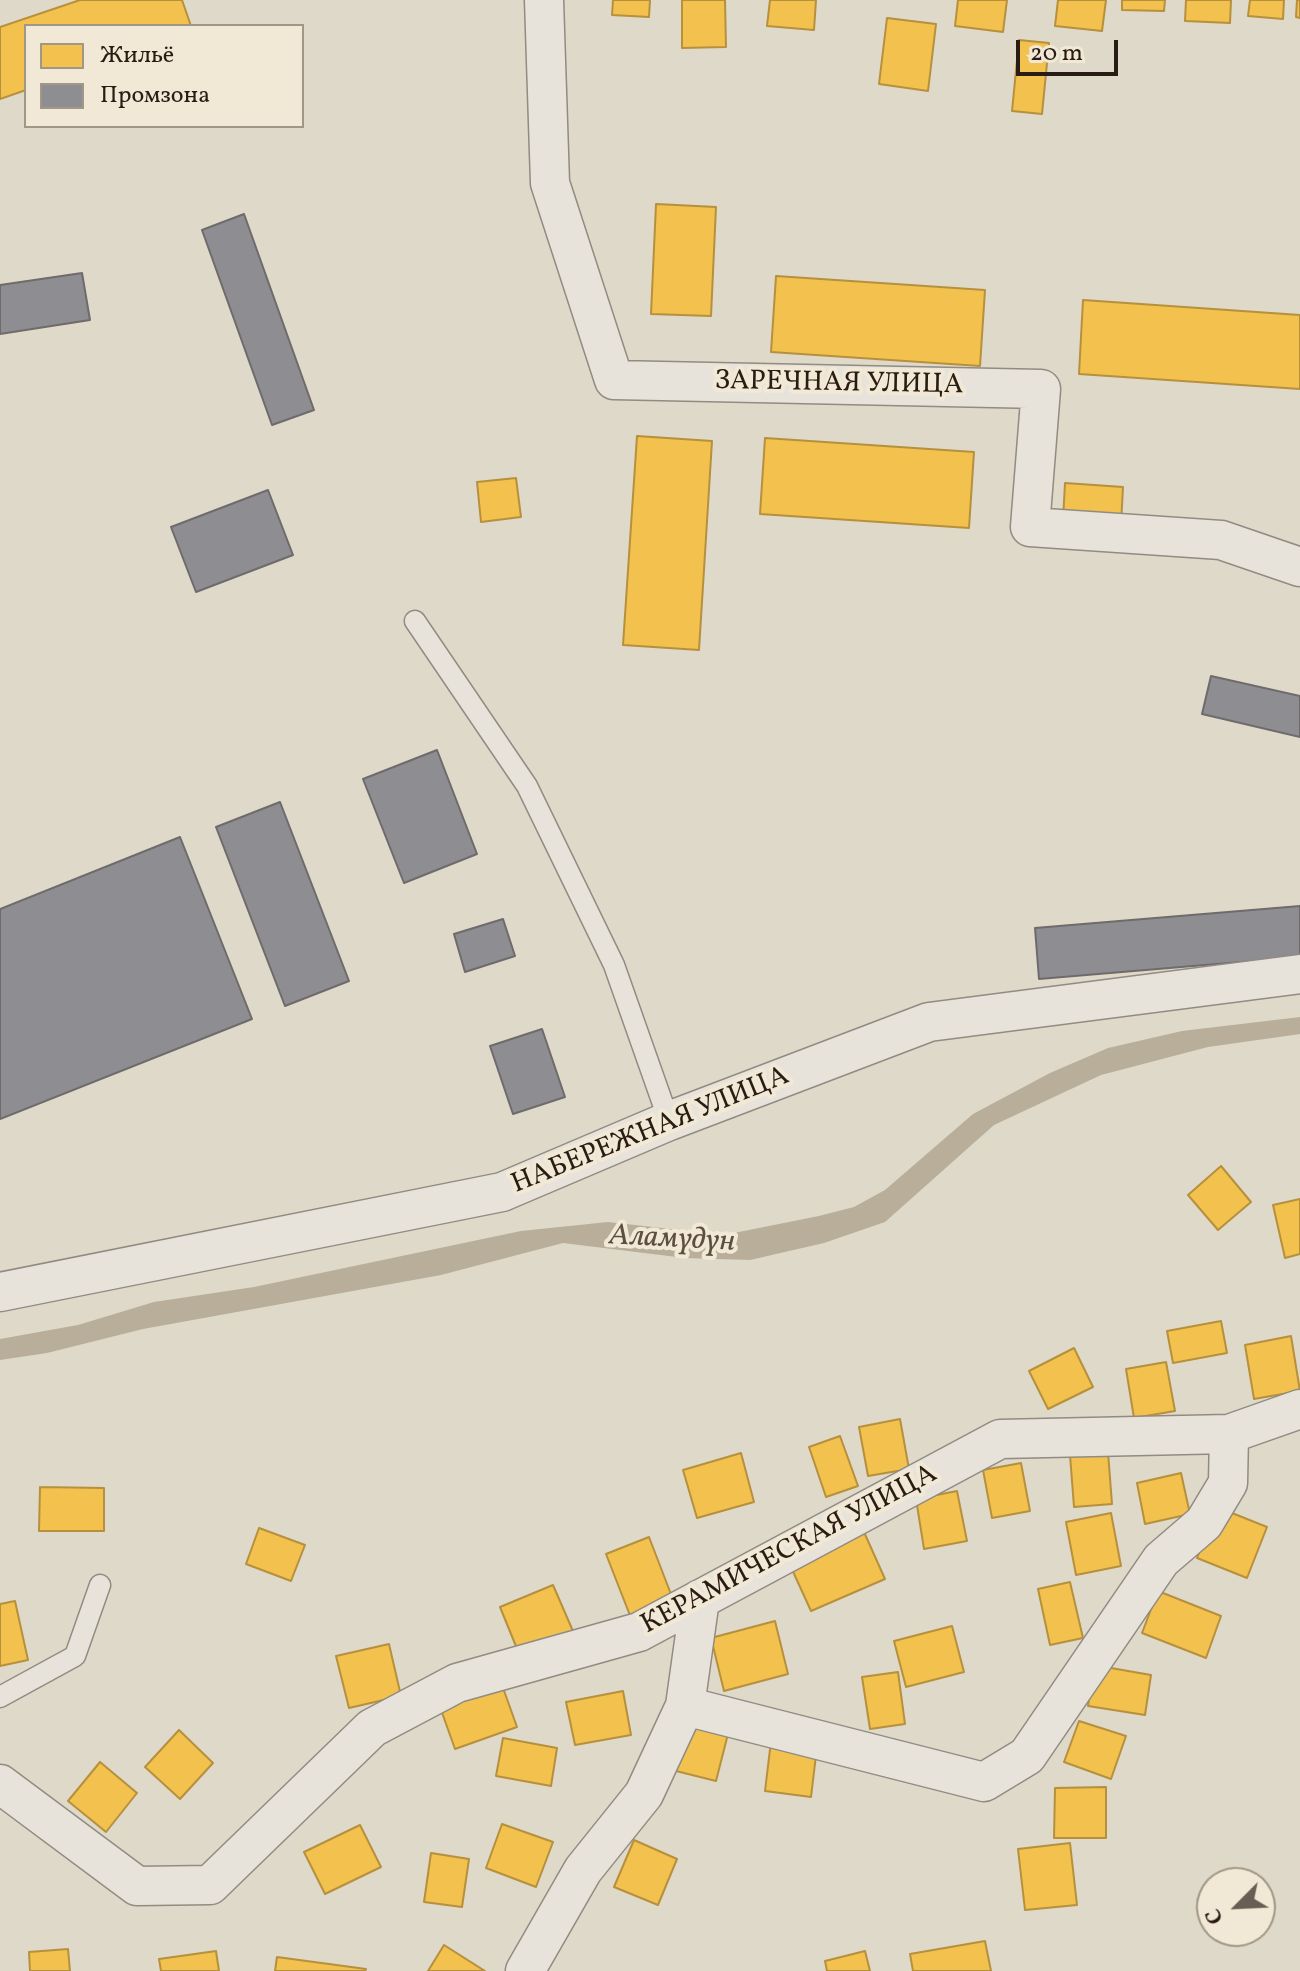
<!DOCTYPE html>
<meta charset="utf-8">
<style>
body{margin:0}
#map{position:relative;width:1300px;height:1971px;overflow:hidden;background:#dfd9c9;font-family:Vollkorn,serif}
canvas{display:block}
.legend{position:absolute;left:24px;top:24px;width:280px;height:104px;box-sizing:border-box;background:#f1e9d5;border:2px solid #a19788;margin:0;padding:10px 14px;list-style:none;font-size:24px;color:#291c14}
.legend li{display:flex;align-items:center;gap:16px;height:40px}
.legend b{width:40px;border:2px solid #a19788}
.north{position:absolute;left:1196px;top:1867px;width:80px;height:80px;box-sizing:border-box;background:#f1e9d5;border:2px solid #a19788;border-radius:50%;rotate:246deg;font-size:22px;font-weight:700;line-height:32px;text-align:center;color:#291c14}
.north::after{content:'';display:block;margin:auto;width:28px;height:36px;background:#695e53;clip-path:polygon(50% 0,100% 100%,50% 72%,0 100%)}
.scale{position:absolute;left:1016px;top:40px;width:102px;height:36px;box-sizing:border-box;border:4px solid #291c14;border-top:0;padding-left:10px;font-size:24px;line-height:28px;white-space:nowrap;color:#291c14;-webkit-text-stroke:6px #f1e9d5;paint-order:stroke}
</style>
<div id="map">
<canvas width="1300" height="1971"></canvas>
<ul class="legend">
<li><b style="height:22px;background:#f2c14e"></b>Жильё</li>
<li><b style="height:22px;background:#8d8d92"></b>Промзона</li>
</ul>
<div class="north">С</div>
<div class="scale">20 m</div>
</div>
<script>
const ctx = document.querySelector('canvas').getContext('2d');
ctx.lineJoin = 'round';
function fill(path, color) { ctx.fillStyle = color; ctx.fill(path, 'evenodd'); }
const toPath = rows => new Path2D(rows.map(r => 'M' + r).join(''));
function trace(path, color, width, dash) { ctx.strokeStyle = color; ctx.lineWidth = width; ctx.lineCap = dash ? 'butt' : 'round'; ctx.setLineDash(dash || []); ctx.stroke(path); }
function drawText(font, color, halo, rows, align = 'center') {
  ctx.font = font + ' Vollkorn,serif'; ctx.lineWidth = 8; ctx.setLineDash([]); ctx.textBaseline = 'middle'; ctx.strokeStyle = halo; ctx.fillStyle = color; for (const [text, x, y, turn = 0] of rows) {
    ctx.save(); ctx.translate(x, y); ctx.rotate((+turn || 0) * Math.PI / 180); ctx.textAlign = isNaN(turn) ? turn : align; if (halo) ctx.strokeText(text, 0, 0); ctx.fillText(text, 0, 0); ctx.restore();
  }
}
const water = toPath([
 [1300,1017,1300,1034,1208,1047,1101,1075,994,1125,885,1222,824,1243,750,1260,685,1258,563,1243,441,1275,143,1329,47,1353,0,1360,0,1339,78,1325,154,1302,254,1287,521,1231,608,1222,724,1235,819,1216,854,1207,885,1190,973,1114,1050,1073,1108,1048,1182,1031]
]);
const homes = toPath([
 [80,0,182,0,191,26,26,26,26,90,0,99,0,27,80,0],
 [613,0,650,0,649,17,612,15,613,0],
 [682,0,725,0,726,47,682,48,682,0],
 [770,0,816,0,814,30,767,26,770,0],
 [958,0,1007,0,1003,32,955,26,958,0],
 [1058,0,1106,0,1102,31,1055,26,1058,0],
 [1122,0,1165,0,1164,11,1122,10,1122,0],
 [1186,0,1231,0,1230,23,1185,21,1186,0],
 [1250,0,1284,0,1283,19,1248,16,1250,0],
 [1297,0,1300,0,1300,18,1296,17,1297,0],
 [887,18,936,24,928,91,879,84,887,18],
 [1019,40,1049,43,1042,114,1012,111,1019,40],
 [656,204,716,207,711,316,651,314,656,204],
 [776,276,985,290,980,366,771,352,776,276],
 [1083,300,1300,315,1300,389,1079,374,1083,300],
 [637,436,712,441,699,650,623,645,637,436],
 [765,438,974,452,969,528,760,514,765,438],
 [516,478,521,517,481,522,477,482,516,478],
 [1065,483,1123,487,1121,524,1063,520,1065,483],
 [1221,1166,1251,1202,1218,1230,1188,1195,1221,1166],
 [1300,1199,1300,1254,1285,1258,1273,1205,1300,1199],
 [1221,1321,1227,1353,1173,1363,1167,1331,1221,1321],
 [1291,1336,1300,1391,1254,1399,1245,1345,1291,1336],
 [1074,1348,1093,1387,1048,1409,1029,1371,1074,1348],
 [1166,1362,1175,1411,1134,1418,1126,1369,1166,1362],
 [900,1419,909,1469,868,1476,859,1427,900,1419],
 [840,1436,858,1486,826,1497,809,1447,840,1436],
 [1108,1452,1112,1504,1074,1507,1070,1455,1108,1452],
 [741,1453,754,1502,697,1518,683,1470,741,1453],
 [1021,1463,1030,1511,992,1518,983,1470,1021,1463],
 [1181,1473,1190,1514,1145,1524,1137,1483,1181,1473],
 [40,1487,104,1488,104,1531,39,1531,40,1487],
 [957,1491,967,1541,924,1549,916,1499,957,1491],
 [1217,1507,1267,1527,1247,1578,1197,1558,1217,1507],
 [1111,1513,1121,1566,1076,1575,1066,1522,1111,1513],
 [259,1528,305,1545,291,1581,246,1564,259,1528],
 [864,1532,885,1579,811,1611,790,1565,864,1532],
 [649,1537,674,1602,631,1618,606,1554,649,1537],
 [1070,1582,1083,1638,1050,1645,1038,1589,1070,1582],
 [553,1585,576,1638,522,1661,500,1607,553,1585],
 [1158,1591,1221,1616,1206,1658,1142,1633,1158,1591],
 [15,1601,28,1660,0,1666,0,1604,15,1601],
 [775,1621,788,1674,724,1691,711,1638,775,1621],
 [952,1626,964,1672,906,1687,894,1641,952,1626],
 [389,1644,401,1696,349,1708,336,1656,389,1644],
 [1094,1665,1151,1675,1145,1715,1088,1706,1094,1665],
 [898,1672,905,1724,870,1729,862,1677,898,1672],
 [502,1685,517,1727,455,1749,440,1707,502,1685],
 [623,1691,631,1735,575,1745,566,1702,623,1691],
 [685,1719,729,1730,716,1781,672,1770,685,1719],
 [1079,1721,1126,1736,1111,1779,1064,1762,1079,1721],
 [179,1730,213,1763,180,1799,145,1767,179,1730],
 [503,1738,557,1748,551,1786,496,1776,503,1738],
 [771,1741,817,1747,811,1797,765,1791,771,1741],
 [100,1762,137,1793,106,1832,68,1801,100,1762],
 [1106,1787,1106,1838,1054,1838,1055,1788,1106,1787],
 [502,1824,553,1842,536,1887,486,1868,502,1824],
 [360,1825,381,1867,325,1894,304,1852,360,1825],
 [634,1840,677,1859,658,1905,614,1887,634,1840],
 [1070,1843,1077,1905,1025,1910,1018,1849,1070,1843],
 [431,1853,469,1859,462,1907,424,1902,431,1853],
 [985,1941,991,1971,913,1971,910,1954,985,1941],
 [444,1945,485,1971,428,1971,444,1945],
 [68,1949,70,1971,30,1971,29,1952,68,1949],
 [216,1951,219,1971,161,1971,159,1959,216,1951],
 [865,1951,870,1971,827,1971,825,1961,865,1951],
 [277,1957,366,1969,365,1971,275,1971,277,1957]
]);
const industry = toPath([
 [244,214,314,410,272,425,202,230,244,214],
 [82,273,90,320,0,334,0,285,82,273],
 [268,490,293,555,196,592,171,527,268,490],
 [1211,676,1300,696,1300,737,1202,714,1211,676],
 [437,750,477,854,404,883,363,779,437,750],
 [280,802,349,981,285,1006,216,827,280,802],
 [180,837,252,1019,0,1119,0,909,180,837],
 [1300,906,1300,957,1039,979,1035,928,1300,906],
 [503,919,515,956,465,972,454,934,503,919],
 [542,1029,565,1097,513,1114,490,1046,542,1029]
]);
const lane = toPath([
 [415,621,527,786,614,965,669,1121],
 [0,1697,75,1656,100,1585]
]);
const street = toPath([
 [544,0,550,183,614,380,1041,389,1030,527,1221,540,1300,567],
 [0,1292,502,1192,669,1121,929,1022,1300,974],
 [685,1706,984,1782,1027,1756,1161,1560,1204,1523,1228,1483,1229,1434],
 [0,1784,137,1886,210,1885,372,1728,457,1683,639,1632,1000,1439,1229,1434,1300,1409],
 [525,1971,583,1870,644,1794,685,1706,700,1599]
]);
const streetNames = [
 ["ЗАРЕЧНАЯ УЛИЦА",839,385,1],
 ["НАБЕРЕЖНАЯ УЛИЦА",651,1132,-22],
 ["КЕРАМИЧЕСКАЯ УЛИЦА",790,1551,-28]
];
const waterNames = [
 ["Аламүдүн",672,1241,3]
];
fill(water, '#b8ae99');
fill(homes, '#f2c14e');
trace(homes, '#b6903d', 2);
fill(industry, '#8d8d92');
trace(industry, '#6f6b6c', 2);
trace(lane, '#918b82', 23);
trace(street, '#918b82', 41);
trace(lane, '#e7e3db', 20);
trace(street, '#e7e3db', 38);
drawText('28px', '#291c14', '#f1e9d5', streetNames);
drawText('italic 30px', '#5c4f41', '#f1e9d5', waterNames);
</script>
